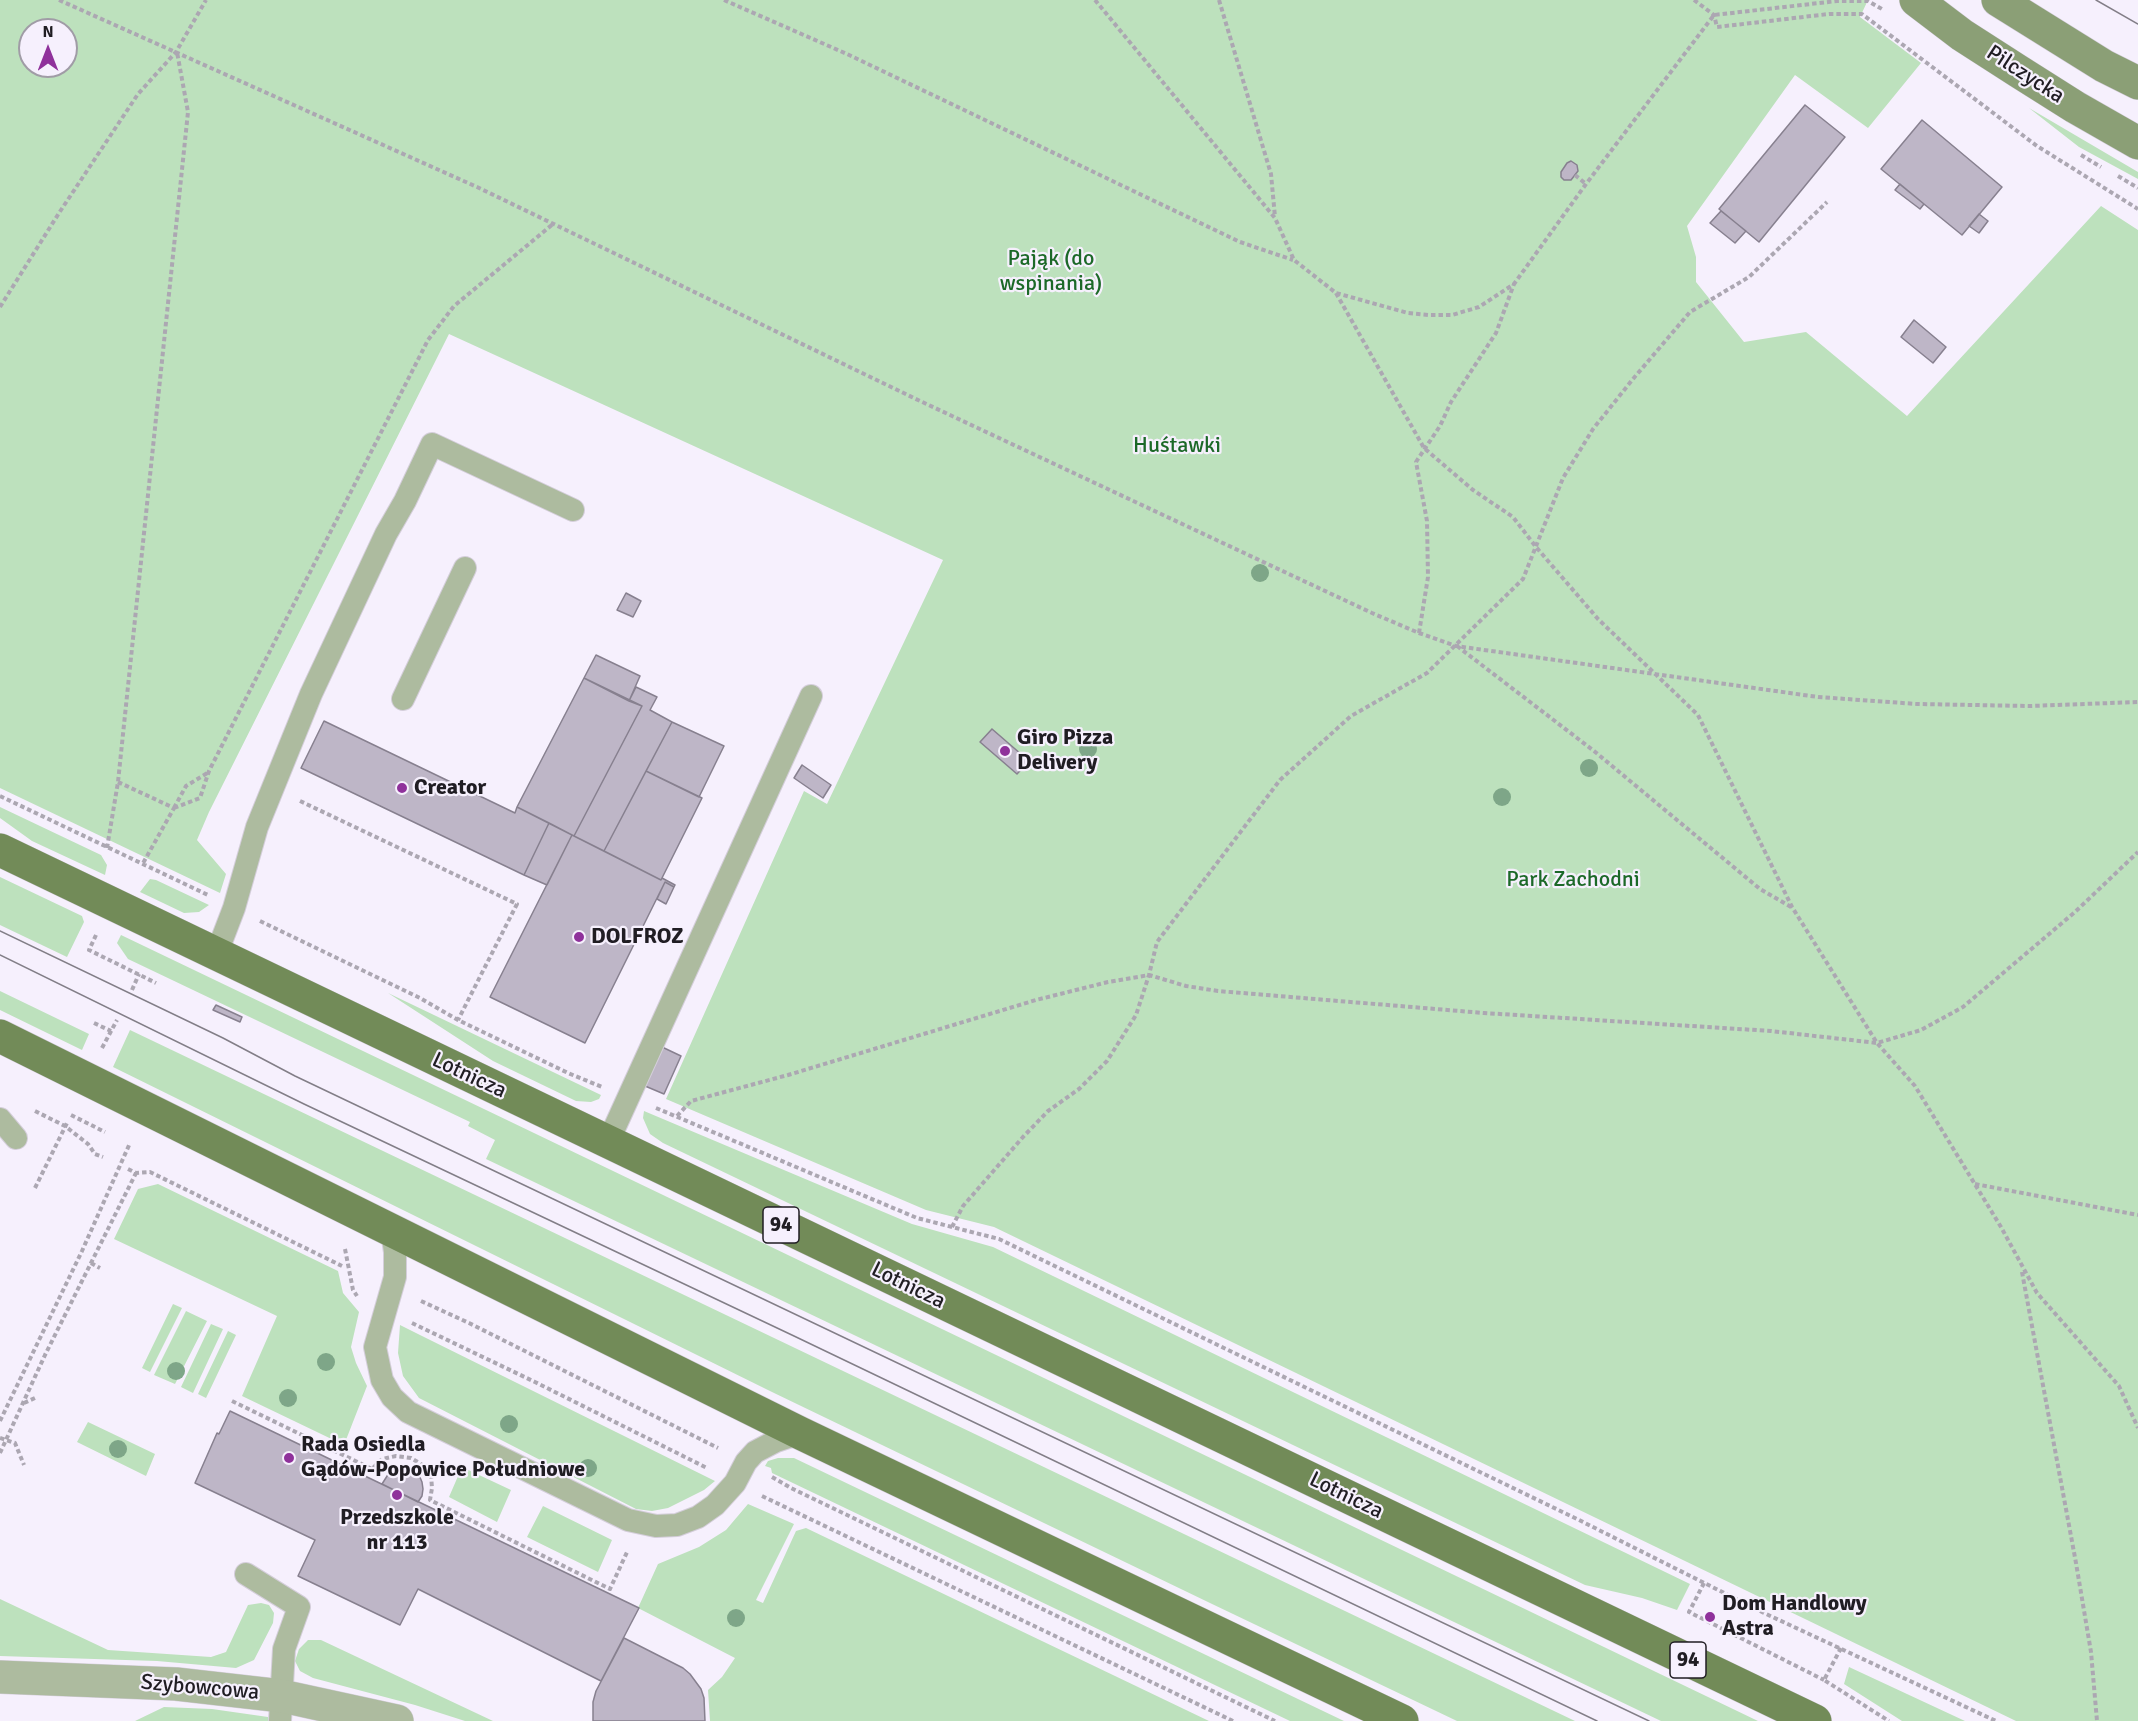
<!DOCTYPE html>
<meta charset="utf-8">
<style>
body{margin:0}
#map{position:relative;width:2138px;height:1721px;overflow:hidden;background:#f6f0fd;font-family:Signika,sans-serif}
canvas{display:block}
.north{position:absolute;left:18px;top:18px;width:60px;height:60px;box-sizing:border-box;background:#f6f0fd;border:2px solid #a09ca6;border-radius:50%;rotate:0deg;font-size:16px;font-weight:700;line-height:24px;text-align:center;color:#201d23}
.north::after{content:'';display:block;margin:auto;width:21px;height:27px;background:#8f319b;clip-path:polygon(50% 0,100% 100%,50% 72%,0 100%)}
</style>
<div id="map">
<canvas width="2138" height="1721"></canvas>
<div class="north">N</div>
</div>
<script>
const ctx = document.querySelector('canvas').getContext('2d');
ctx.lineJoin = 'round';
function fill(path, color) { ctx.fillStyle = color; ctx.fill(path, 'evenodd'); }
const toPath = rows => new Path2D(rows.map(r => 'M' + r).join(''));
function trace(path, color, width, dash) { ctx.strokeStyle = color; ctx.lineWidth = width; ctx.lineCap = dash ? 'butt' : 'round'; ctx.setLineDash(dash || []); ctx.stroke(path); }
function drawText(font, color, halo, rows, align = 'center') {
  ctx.font = font + ' Signika,sans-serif'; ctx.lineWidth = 4.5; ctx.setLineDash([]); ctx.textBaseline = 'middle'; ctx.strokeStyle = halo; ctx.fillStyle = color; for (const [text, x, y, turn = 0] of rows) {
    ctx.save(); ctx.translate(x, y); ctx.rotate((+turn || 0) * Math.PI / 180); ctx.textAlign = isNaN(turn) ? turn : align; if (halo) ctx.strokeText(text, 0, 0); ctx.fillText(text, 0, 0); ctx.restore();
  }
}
const green = toPath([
 [0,0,1868,0,1860,17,1921,63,1868,128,1795,75,1687,226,1696,257,1696,282,1744,342,1806,332,1907,416,2101,206,2138,230,2138,1721,2016,1721,994,1227,926,1210,666,1099,804,791,827,804,943,560,449,334,209,812,197,840,226,874,220,893,0,788],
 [30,30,66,30,66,66,30,66],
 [2029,108,2138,172,2138,179,2079,147],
 [0,807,101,855,107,865,105,875,32,841,0,818],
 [0,877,82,916,84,922,67,957,0,925],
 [150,879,156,880,209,905,199,912,184,913,140,892],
 [121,935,509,1121,1758,1721,1661,1721,486,1159,495,1140,468,1126,470,1122,128,959,117,943],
 [0,991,89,1034,82,1050,0,1010],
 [388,993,601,1095,599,1099,591,1102,576,1101,493,1061],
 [130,1030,1575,1721,1457,1721,1210,1603,772,1392,113,1067],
 [644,1111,912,1224,993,1247,1690,1584,1677,1610,1642,1598,1585,1585,663,1143,650,1134,643,1118],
 [158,1184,338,1271,343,1293,359,1312,351,1347,356,1363,367,1386,344,1445,242,1396,277,1316,114,1239,138,1189],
 [173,1304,182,1308,150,1372,142,1368],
 [186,1311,207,1321,175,1384,154,1375],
 [211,1324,223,1329,193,1393,181,1387],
 [400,1325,420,1335,715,1481,704,1490,668,1508,652,1511,636,1509,419,1398,403,1376,398,1353],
 [228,1331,236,1335,206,1398,198,1394],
 [88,1422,155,1454,146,1476,77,1442],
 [778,1458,794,1458,1344,1721,1290,1721,772,1473,771,1468,765,1466,768,1461],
 [462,1467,511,1490,497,1522,449,1497],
 [748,1504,794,1524,756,1600,763,1603,796,1531,806,1528,1209,1721,710,1721,708,1690,722,1677,735,1658,638,1608,658,1564,699,1547,726,1530],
 [543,1506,612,1540,598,1572,527,1537],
 [0,1599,108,1650,211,1657,226,1652,248,1605,261,1603,269,1605,274,1613,273,1623,254,1660,236,1668,157,1661,0,1656],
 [308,1640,321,1640,493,1721,465,1721,415,1705,313,1678,300,1671,295,1661,299,1649],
 [1849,1667,1965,1721,1902,1721,1844,1684],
 [164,1707,212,1709,268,1717,268,1721,135,1721]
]);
const building = toPath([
 [1805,105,1845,137,1759,242,1719,209,1805,105],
 [1922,120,2002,187,1962,235,1881,169,1922,120],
 [1571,161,1577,165,1578,171,1571,180,1564,180,1561,177,1561,172,1567,163,1571,161],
 [1900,184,1924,204,1920,209,1895,190,1900,184],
 [1721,211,1746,231,1735,243,1710,223,1721,211],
 [1979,214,1988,221,1979,233,1969,226,1979,214],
 [1914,320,1946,347,1933,363,1901,337,1914,320],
 [626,593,641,601,633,617,617,610,626,593],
 [596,655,640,676,629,701,584,678,596,655],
 [584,678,642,706,574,836,517,807,584,678],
 [636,687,657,697,650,710,672,722,604,851,574,836,642,706,629,701,636,687],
 [324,721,515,813,517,807,549,823,524,875,301,768,324,721],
 [672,722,724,746,699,797,646,771,672,722],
 [992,729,1029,761,1017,774,980,742,992,729],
 [802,765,831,785,823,798,794,778,802,765],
 [646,771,702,798,661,880,604,851,646,771],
 [549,823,572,835,547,885,524,875,549,823],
 [572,835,661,880,662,878,675,885,674,887,665,882,585,1043,490,997,572,835],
 [665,882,674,887,666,904,657,899,665,882],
 [216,1005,242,1017,240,1022,213,1010,216,1005],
 [662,1047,681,1056,664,1094,645,1086,662,1047],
 [230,1411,639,1608,601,1681,418,1589,400,1625,298,1576,315,1540,195,1483,217,1433,219,1434,230,1411],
 [397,1468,404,1468,419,1475,422,1482,423,1489,422,1496,418,1502,382,1484,389,1473,397,1468],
 [624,1638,683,1668,690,1674,701,1689,704,1698,705,1721,593,1721,593,1702,596,1691,624,1638]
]);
const path = toPath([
 [59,0,477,187,918,400,1372,613,1419,633,1456,646,1818,697,1917,704,2030,706,2138,702],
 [724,0,847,54,1240,242,1293,260],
 [1095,0,1275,218,1294,260,1336,293,1408,313,1429,315,1452,315,1479,307,1514,284,1586,184,1714,15,1837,1,1868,1,1882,9],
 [1219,0,1271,174,1275,217],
 [1694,0,1714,15,1717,27,1829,14,1862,14,2037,146,2138,209],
 [2081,155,2101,167],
 [1575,175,1586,184],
 [2118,176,2138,188],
 [1336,293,1424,448,1473,490,1513,517,1536,547,1598,619,1698,715,1792,907,1877,1043,1915,1086,2001,1227,2037,1293,2119,1386,2138,1428],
 [0,307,59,213,138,94,176,52,206,0],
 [1419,633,1428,577,1427,521,1416,462,1440,426,1451,402,1496,333,1514,284],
 [1457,646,1594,751,1760,889,1791,907],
 [118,782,174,808,142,865],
 [0,796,208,895],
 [300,801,517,904,458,1020],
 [174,808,200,798,209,771,428,340,454,306,553,224],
 [174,808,186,786,209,772],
 [107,848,118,782,188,112,177,52],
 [260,921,420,998,458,1020,568,1073,602,1087],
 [96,935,89,950,156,983],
 [132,990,139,974],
 [94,1023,111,1031],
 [102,1048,117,1020],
 [656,1108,917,1218,999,1239,1577,1519,1764,1613,1996,1721],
 [35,1111,65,1126,88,1144,95,1154,103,1157],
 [71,1115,105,1132],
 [677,1116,691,1101,788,1075,1036,1000,1108,982,1149,975,1186,986,1218,991,1484,1013,1771,1031,1877,1043,1921,1030,1963,1007,2075,912,2138,852],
 [128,1169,136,1173,150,1172,342,1266],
 [1975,1184,2138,1215],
 [35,1188,67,1123],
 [952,1227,963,1206,1023,1137,1048,1111,1079,1089,1107,1061,1136,1015,1149,975,1157,942,1280,780,1351,716,1427,673,1523,579,1563,478,1593,429,1633,379,1690,312,1749,277,1827,202],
 [345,1249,353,1290,357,1296],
 [91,1263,100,1268],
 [2022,1272,2076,1563,2091,1652,2097,1721],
 [421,1301,469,1323,718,1448],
 [412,1323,535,1382,707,1468],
 [232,1401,372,1469,382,1459,396,1456,411,1458,424,1466,431,1475,432,1488,430,1500,610,1589,628,1550],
 [24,1403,35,1398],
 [0,1421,82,1251,130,1143],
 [0,1438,15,1443,24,1465],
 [0,1453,45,1355,136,1173],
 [772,1477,791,1488,1275,1721],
 [762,1496,1233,1721],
 [1704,1583,1689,1612,1824,1680],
 [1841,1648,1824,1680,1889,1721]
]);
const lane = toPath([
 [403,699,465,568],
 [216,955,234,908,257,827,311,694,386,534,405,501,432,444,573,510],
 [0,1119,16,1138],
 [608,1142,811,696],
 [392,1231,395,1252,395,1277,375,1347,382,1380,392,1397,408,1412,628,1520,656,1526,677,1525,698,1517,715,1505,735,1483,746,1462,755,1452,776,1441,800,1433],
 [246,1574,299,1607,284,1649,280,1721]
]);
const street = toPath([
 [0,1677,176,1684,282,1696,397,1721]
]);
const secondary = toPath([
 [1916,0,1962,35,2018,71,2075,107,2138,143],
 [1998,0,2104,66,2138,83]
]);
const primary = toPath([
 [0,850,1815,1721],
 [0,1036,800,1433,1402,1721]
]);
const tram = toPath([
 [2096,0,2138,24],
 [0,931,223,1038,295,1076,1649,1721],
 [0,955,304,1104,794,1336,1597,1721]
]);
const trees = [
 [1260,573],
 [1088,749],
 [1589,768],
 [1502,797],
 [326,1362],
 [176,1371],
 [288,1398],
 [509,1424],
 [118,1449],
 [588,1468],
 [736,1618]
];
const markers = [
 [1005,751,6,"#8f319b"],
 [402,788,6,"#8f319b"],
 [579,937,6,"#8f319b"],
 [289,1458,6,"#8f319b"],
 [397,1495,6,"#8f319b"],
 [1710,1617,6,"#8f319b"]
];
const shields = [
 [781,1225,36],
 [1688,1660,36]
];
const shieldNames = [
 ["94",781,1225],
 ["94",1688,1660]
];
const streetNames = [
 ["Pilczycka",2025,75,33],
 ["Lotnicza",469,1076,25],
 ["Lotnicza",908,1286,26],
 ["Lotnicza",1346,1496,26],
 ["Szybowcowa",200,1688,5]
];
const parkNames = [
 ["Pająk (do",1051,259],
 ["wspinania)",1051,284],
 ["Huśtawki",1177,446],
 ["Park Zachodni",1573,880]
];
const poiNames = [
 ["Giro Pizza",1017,738],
 ["Delivery",1017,763],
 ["Creator",414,788],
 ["DOLFROZ",591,937],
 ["Rada Osiedla",301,1445],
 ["Gądów-Popowice Południowe",301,1470],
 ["Przedszkole",397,1518,"center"],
 ["nr 113",397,1543,"center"],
 ["Dom Handlowy",1722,1604],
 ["Astra",1722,1629]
];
fill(green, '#bde1bd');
fill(building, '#beb6c7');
trace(building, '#87808f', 1.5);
trace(lane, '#d4ceda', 24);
trace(street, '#d4ceda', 34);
trace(secondary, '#d4ceda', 34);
trace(primary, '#d4ceda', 34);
trace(path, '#aca7b2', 4, [4.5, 3]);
trace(lane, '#adbb9f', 22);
trace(street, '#adbb9f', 33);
trace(secondary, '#8b9f76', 33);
trace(primary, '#728b58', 33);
trace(tram, '#827e87', 1.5);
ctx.fillStyle = '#7ea688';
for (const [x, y] of trees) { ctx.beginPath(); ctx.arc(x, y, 9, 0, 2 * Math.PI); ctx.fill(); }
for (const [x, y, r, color] of markers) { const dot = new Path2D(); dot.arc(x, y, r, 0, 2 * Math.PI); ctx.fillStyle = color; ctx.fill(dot); trace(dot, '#f6f0fd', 2); }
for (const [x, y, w] of shields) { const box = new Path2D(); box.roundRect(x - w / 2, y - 18, w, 36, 4.5); ctx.fillStyle = '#f6f0fd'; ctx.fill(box); trace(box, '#201d23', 1.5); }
drawText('bold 21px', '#201d23', null, shieldNames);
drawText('22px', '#201d23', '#f6f0fd', streetNames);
drawText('22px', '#1c6928', '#f6f0fd', parkNames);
drawText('bold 22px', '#201d23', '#f6f0fd', poiNames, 'left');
</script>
